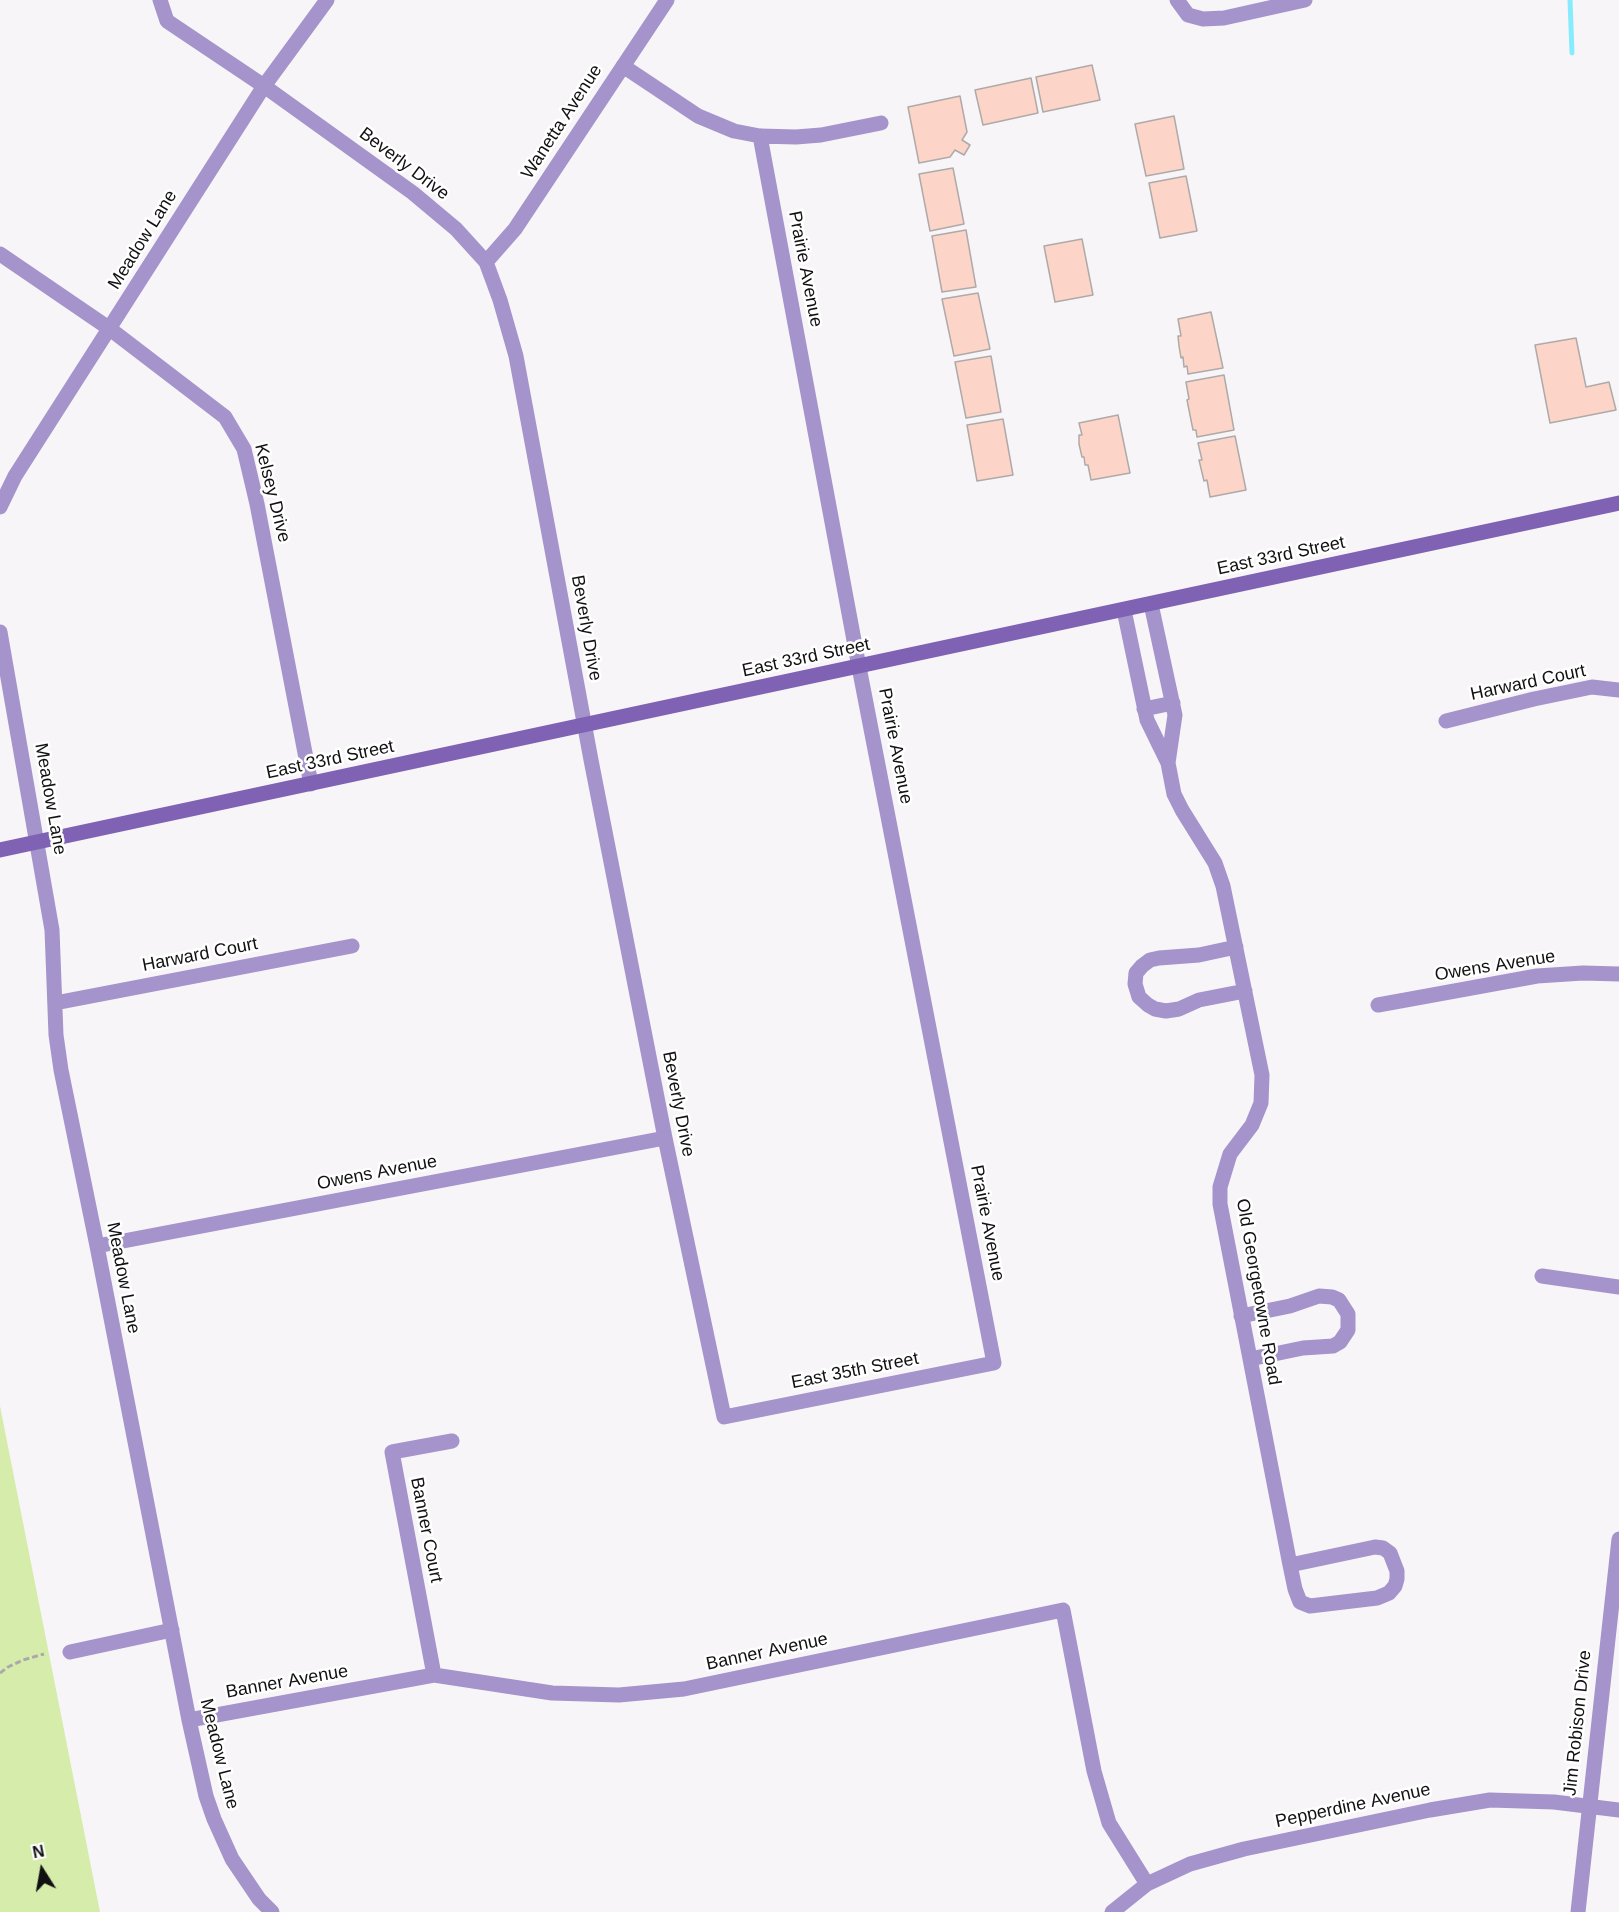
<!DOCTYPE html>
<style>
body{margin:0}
#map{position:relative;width:1619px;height:1912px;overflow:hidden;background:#f8f5f8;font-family:Helvetica,sans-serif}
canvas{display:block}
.north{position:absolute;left:12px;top:1840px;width:60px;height:60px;-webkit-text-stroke:4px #fff;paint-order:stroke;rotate:349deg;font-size:16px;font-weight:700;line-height:24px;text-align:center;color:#121112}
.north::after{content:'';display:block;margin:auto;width:21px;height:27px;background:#121112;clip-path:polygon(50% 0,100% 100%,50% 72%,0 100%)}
</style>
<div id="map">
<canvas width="1619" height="1912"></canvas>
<div class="north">N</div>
</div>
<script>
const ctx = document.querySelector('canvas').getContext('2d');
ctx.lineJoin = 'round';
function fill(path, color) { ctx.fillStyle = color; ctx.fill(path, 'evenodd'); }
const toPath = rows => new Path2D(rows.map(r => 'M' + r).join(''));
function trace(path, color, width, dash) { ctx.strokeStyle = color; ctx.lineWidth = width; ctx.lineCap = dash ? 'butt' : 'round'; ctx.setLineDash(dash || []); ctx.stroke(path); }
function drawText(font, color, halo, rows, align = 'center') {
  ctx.font = font + ' Helvetica,sans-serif'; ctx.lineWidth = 5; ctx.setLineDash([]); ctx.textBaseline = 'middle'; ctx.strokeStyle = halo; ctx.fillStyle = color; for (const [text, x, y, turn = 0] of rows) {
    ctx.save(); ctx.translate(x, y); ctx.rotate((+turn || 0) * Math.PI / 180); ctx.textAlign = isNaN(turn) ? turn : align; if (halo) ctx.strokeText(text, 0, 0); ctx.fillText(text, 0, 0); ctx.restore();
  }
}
const green = toPath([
 [0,1406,49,1654,100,1912,0,1912]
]);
const stream = toPath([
 [1570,0,1572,53]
]);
const building = toPath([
 [1092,65,1100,100,1043,112,1036,77,1092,65],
 [1031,78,1038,113,983,125,975,90,1031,78],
 [960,96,967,132,962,140,970,145,964,155,955,150,950,157,919,163,908,107,960,96],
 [1174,116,1184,169,1146,176,1135,124,1174,116],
 [953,168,964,224,930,231,919,174,953,168],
 [1186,176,1197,231,1160,238,1149,183,1186,176],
 [966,230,976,287,942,292,932,236,966,230],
 [1082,239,1093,295,1055,302,1044,246,1082,239],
 [978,293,990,349,954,356,942,299,978,293],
 [1211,312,1223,368,1188,374,1187,366,1184,367,1183,357,1181,358,1179,346,1178,336,1181,336,1178,319,1211,312],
 [1576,338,1586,387,1609,382,1616,410,1550,423,1535,345,1576,338],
 [991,356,1001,412,966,418,955,362,991,356],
 [1224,375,1234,430,1197,437,1196,430,1193,430,1187,400,1189,399,1186,382,1224,375],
 [1118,415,1130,473,1091,480,1088,465,1085,465,1084,457,1082,457,1079,444,1079,435,1082,435,1079,423,1118,415],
 [1003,419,1013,475,977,481,967,425,1003,419],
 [1235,436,1246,490,1210,497,1207,480,1204,481,1199,460,1202,460,1198,443,1235,436]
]);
const path = toPath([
 [0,1673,8,1667,23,1660,44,1654]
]);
const street = toPath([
 [160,0,167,21,264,86,413,193,456,229,486,262,500,300,516,356,591,760,665,1138,724,1417,994,1363,859,667,760,136],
 [1177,0,1188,15,1203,19,1224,18,1305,0],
 [623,66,698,116,734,131,760,136,796,137,821,135,881,123],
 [0,254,110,329,225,417,244,449,257,504,311,784],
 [486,262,515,229,667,0],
 [0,507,15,476,264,86,327,0],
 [1151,604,1175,715,1168,763],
 [1124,610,1147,720,1168,763,1174,794,1182,810,1215,863,1223,886,1262,1075,1261,1103,1252,1125,1230,1154,1220,1187,1220,1204,1290,1565,1375,1547,1383,1548,1390,1553,1397,1571,1397,1579,1395,1586,1389,1593,1377,1598,1310,1606,1300,1602,1295,1589,1290,1565],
 [0,632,52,930,56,1035,61,1070,97,1246,189,1720,206,1796,214,1819,232,1859,259,1899,272,1912],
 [1144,709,1173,703],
 [1446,721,1534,699,1592,687,1619,690],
 [1236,947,1199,955,1159,958,1150,960,1142,966,1136,973,1135,984,1139,997,1148,1005,1155,1009,1166,1011,1179,1009,1199,1000,1245,991],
 [55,1003,352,946],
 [1378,1005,1537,976,1583,973,1619,974],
 [97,1246,665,1138],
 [1542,1276,1619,1287],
 [1241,1316,1290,1306,1319,1296,1332,1297,1339,1300,1348,1314,1348,1330,1340,1342,1333,1346,1303,1348,1250,1359],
 [70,1652,172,1630],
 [434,1675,392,1452,452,1441],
 [189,1720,434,1675,552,1693,619,1695,684,1689,1063,1610,1094,1771,1109,1823,1147,1884],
 [1112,1912,1147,1884,1190,1864,1244,1849,1430,1810,1490,1800,1554,1802,1619,1810],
 [1578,1912,1619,1539]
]);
const secondary = toPath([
 [0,850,1619,503]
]);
const streetNames = [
 ["Wanetta Avenue",562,122,-57],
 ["Beverly Drive",404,164,37],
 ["Meadow Lane",143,240,-58],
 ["Prairie Avenue",805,269,79],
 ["Kelsey Drive",272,493,76],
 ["East 33rd Street",1281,556,-12],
 ["Beverly Drive",586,628,80],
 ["East 33rd Street",806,658,-12],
 ["Harward Court",1528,683,-12],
 ["Prairie Avenue",895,746,79],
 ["East 33rd Street",330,760,-12],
 ["Meadow Lane",50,799,80],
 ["Harward Court",200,955,-11],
 ["Owens Avenue",1495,966,-9],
 ["Beverly Drive",678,1104,79],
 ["Owens Avenue",377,1173,-11],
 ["Prairie Avenue",987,1223,79],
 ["Meadow Lane",123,1278,79],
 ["Old Georgetowne Road",1258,1292,80],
 ["East 35th Street",855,1371,-11],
 ["Banner Court",426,1530,79],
 ["Banner Avenue",767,1652,-12],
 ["Banner Avenue",287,1682,-10],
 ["Jim Robison Drive",1578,1723,-84],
 ["Meadow Lane",219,1754,76],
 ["Pepperdine Avenue",1353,1806,-12]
];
fill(green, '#d6ecaa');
trace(stream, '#86ebfd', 5);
fill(building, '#fdd5c8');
trace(building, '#aeaaa9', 1.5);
trace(path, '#aba9ab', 3, [6, 3]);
trace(street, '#a593cb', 15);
trace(secondary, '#7f62b3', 15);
drawText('18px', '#121112', '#fff', streetNames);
</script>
